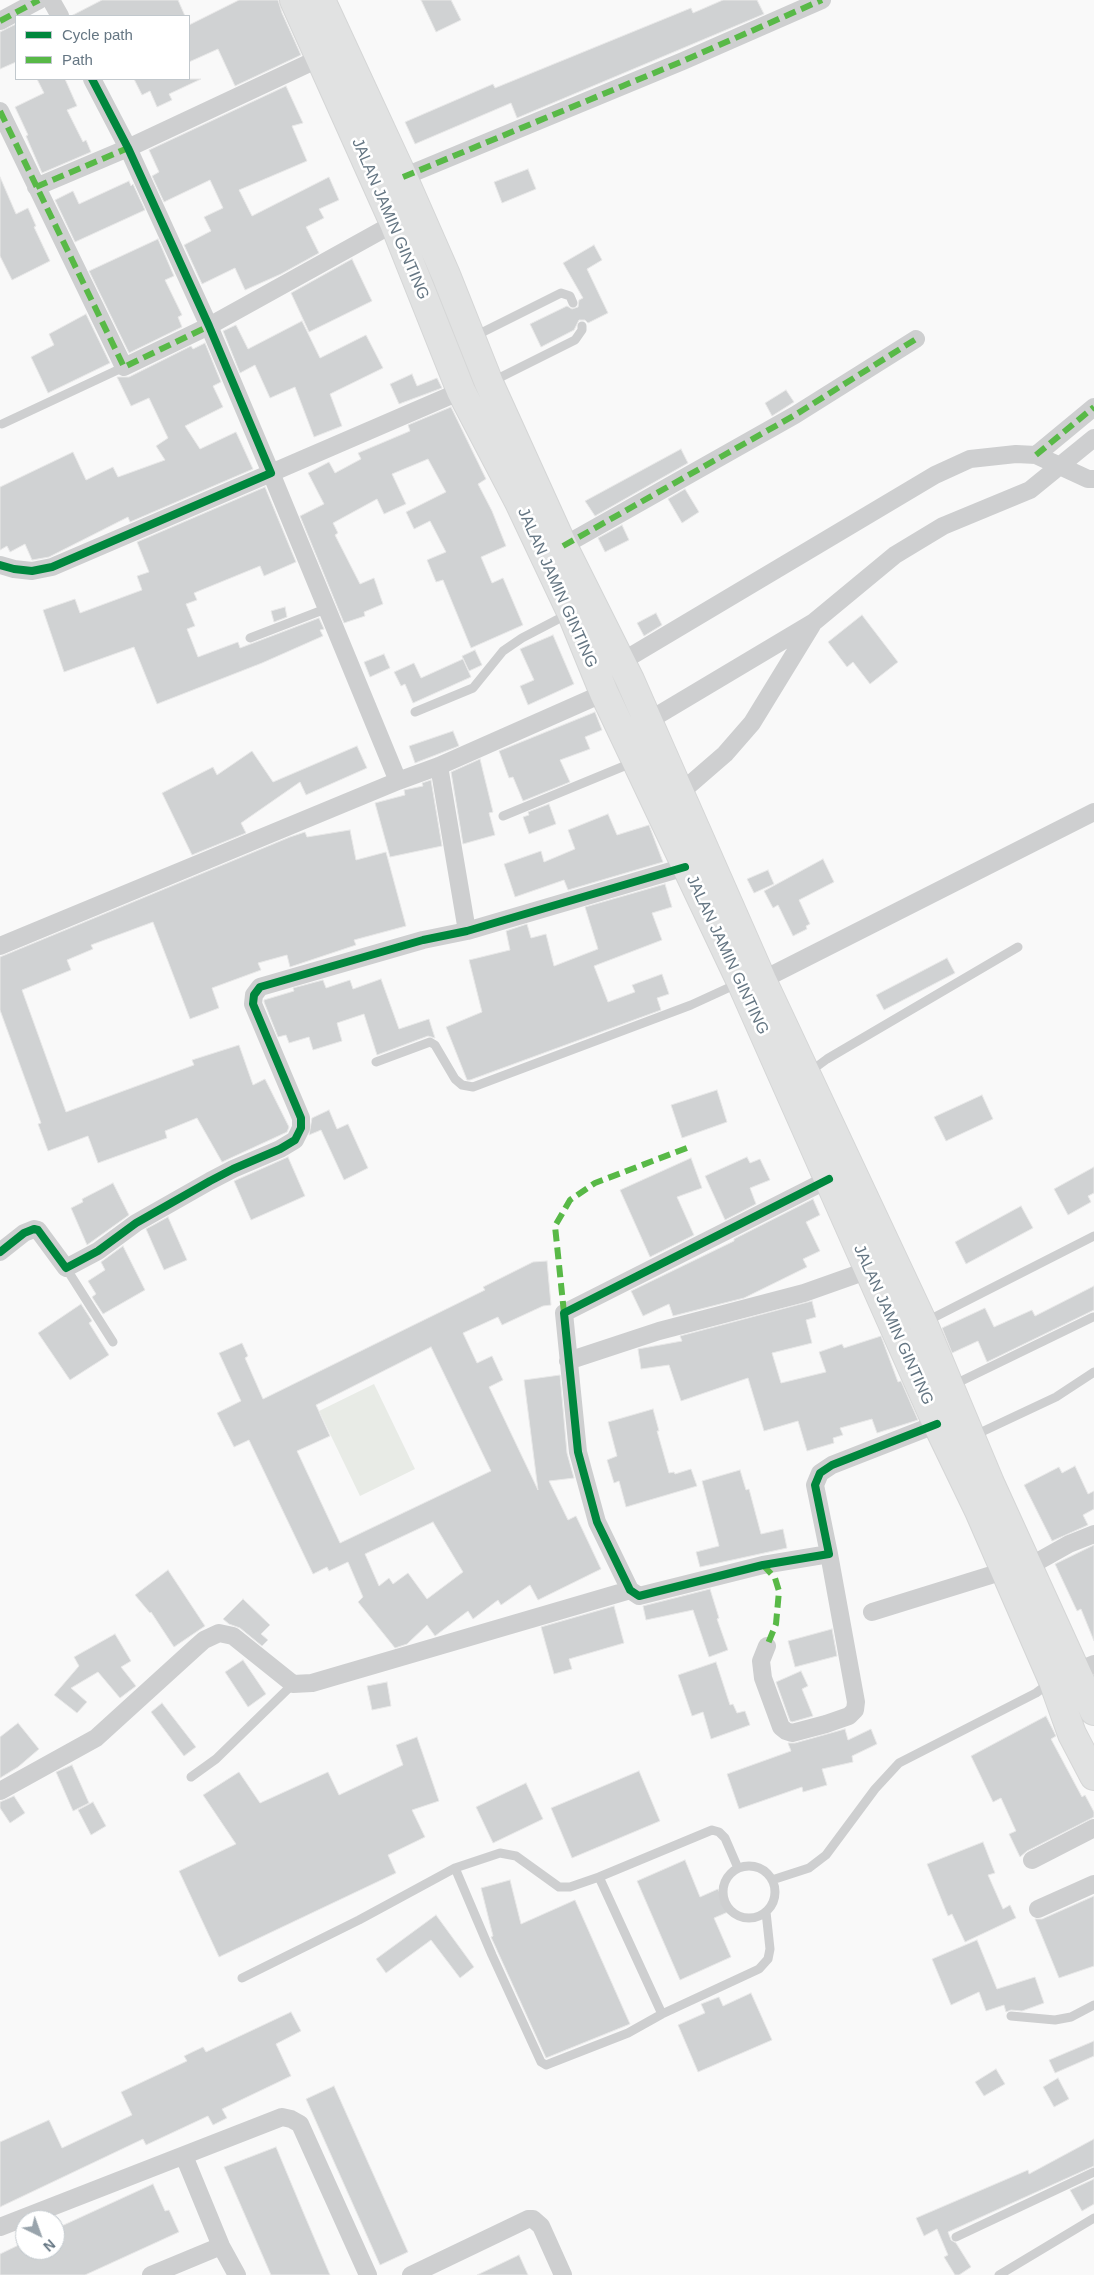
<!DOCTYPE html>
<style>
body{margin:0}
#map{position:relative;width:1094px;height:2275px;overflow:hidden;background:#f9f9f9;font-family:Helvetica,sans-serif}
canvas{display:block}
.legend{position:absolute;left:15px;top:15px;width:175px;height:65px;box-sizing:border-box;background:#fff;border:1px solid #c1c8cd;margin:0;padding:6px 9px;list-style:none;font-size:15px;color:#657683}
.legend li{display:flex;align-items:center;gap:10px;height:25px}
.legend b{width:25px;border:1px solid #c1c8cd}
.north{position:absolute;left:15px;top:2210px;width:50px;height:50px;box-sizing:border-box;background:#fff;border:1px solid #c1c8cd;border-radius:50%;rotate:138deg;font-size:14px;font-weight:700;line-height:20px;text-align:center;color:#657683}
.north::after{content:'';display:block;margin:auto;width:18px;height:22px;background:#99a4ac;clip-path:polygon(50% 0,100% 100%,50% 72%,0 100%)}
</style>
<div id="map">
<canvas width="1094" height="2275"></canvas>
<ul class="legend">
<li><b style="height:6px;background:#00873e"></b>Cycle path</li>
<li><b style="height:6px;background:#58b947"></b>Path</li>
</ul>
<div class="north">N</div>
</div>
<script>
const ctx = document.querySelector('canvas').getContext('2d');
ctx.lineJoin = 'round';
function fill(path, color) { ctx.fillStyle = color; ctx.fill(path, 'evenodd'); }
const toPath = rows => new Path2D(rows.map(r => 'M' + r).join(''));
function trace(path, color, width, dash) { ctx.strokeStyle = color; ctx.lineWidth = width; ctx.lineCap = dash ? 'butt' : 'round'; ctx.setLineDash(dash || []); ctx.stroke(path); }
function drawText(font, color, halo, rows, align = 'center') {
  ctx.font = font + ' Helvetica,sans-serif'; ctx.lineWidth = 5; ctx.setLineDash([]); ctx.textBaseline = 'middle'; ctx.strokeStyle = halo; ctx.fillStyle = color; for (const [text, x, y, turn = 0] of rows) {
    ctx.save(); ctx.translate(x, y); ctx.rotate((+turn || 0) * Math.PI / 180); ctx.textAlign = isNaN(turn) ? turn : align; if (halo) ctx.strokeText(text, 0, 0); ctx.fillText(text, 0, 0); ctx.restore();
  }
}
const green = toPath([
 [374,1384,415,1469,360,1496,319,1411]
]);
const building = toPath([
 [102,0,178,0,185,16,71,16,102,0],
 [239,0,278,0,282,13,301,55,235,86,218,49,189,62,189,25,239,0],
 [421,0,451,0,461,20,436,32,421,0],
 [723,0,757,0,764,14,517,118,511,103,415,144,405,122,493,84,495,88,691,8,693,13,723,0],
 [16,24,16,62,0,69,0,32,16,24],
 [37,79,65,79,77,106,67,110,83,142,86,140,91,152,42,173,26,136,28,135,15,107,44,93,37,79],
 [134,79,201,79,169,94,172,100,157,107,150,91,142,95,134,79],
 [286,86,303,123,292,126,307,161,239,190,252,216,329,177,339,200,319,209,324,218,306,227,319,253,281,274,245,290,235,268,202,284,184,245,211,231,204,217,223,208,210,180,164,202,152,176,159,172,149,150,286,86],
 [528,169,536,189,502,203,494,182,528,169],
 [0,177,16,214,28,208,36,226,34,227,50,261,12,280,0,256,0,177],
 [129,181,131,186,133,184,145,210,75,242,55,200,73,191,79,204,129,181],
 [158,239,174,276,165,280,182,315,178,317,182,327,129,353,89,271,158,239],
 [594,245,602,260,587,269,608,313,588,323,585,320,579,320,574,330,541,347,530,324,567,306,572,309,578,307,579,300,583,298,563,263,594,245],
 [352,259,372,301,309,332,291,293,352,259],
 [86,314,110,363,48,393,31,357,54,345,49,334,86,314],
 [302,321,320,358,366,335,383,368,330,394,342,426,314,437,295,387,270,398,255,365,240,373,223,331,236,325,248,349,302,321],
 [205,343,221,382,213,386,223,407,185,426,200,449,236,432,253,469,130,522,128,517,49,557,32,560,25,544,10,552,7,546,0,550,0,487,73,452,86,480,113,467,118,477,165,460,156,446,168,438,149,398,131,406,117,377,129,377,191,346,193,349,205,343],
 [412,374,417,386,437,378,442,388,399,404,390,384,412,374],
 [786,390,794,402,772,416,765,403,786,390],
 [451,407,486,479,478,484,492,511,506,546,481,557,492,583,503,578,523,625,471,648,443,580,436,582,427,560,446,552,430,521,414,529,406,512,446,492,428,459,392,474,406,504,384,514,377,499,333,523,338,533,335,535,360,584,374,578,383,604,364,612,365,616,344,623,300,516,324,504,308,473,329,462,335,473,361,459,358,453,410,431,408,425,451,407],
 [681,449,688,463,595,516,585,501,681,449],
 [265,487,296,562,264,576,260,566,194,593,197,600,186,604,195,626,187,629,198,657,238,642,240,648,319,618,324,629,320,630,323,636,262,663,157,704,134,647,64,672,43,610,75,599,80,613,142,590,137,576,149,572,137,542,265,487],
 [685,489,699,512,682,523,668,499,685,489],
 [622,525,629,540,605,552,598,538,622,525],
 [285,607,287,617,274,622,271,611,285,607],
 [656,613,662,625,644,636,637,623,656,613],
 [862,615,898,662,870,684,853,662,847,667,828,642,862,615],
 [553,635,574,684,528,705,520,686,534,680,520,649,553,635],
 [475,650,482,665,469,671,462,656,475,650],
 [384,654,390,668,370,677,364,662,384,654],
 [463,659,471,677,413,703,405,684,401,686,394,672,414,663,421,678,463,659],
 [595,712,602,730,585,737,590,749,560,760,570,782,523,801,513,777,509,778,499,751,595,712],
 [453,731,459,746,415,763,409,746,453,731],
 [357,746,367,768,306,795,300,782,241,823,246,833,192,855,162,793,213,767,217,775,252,751,273,782,357,746],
 [480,759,493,812,489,813,495,835,463,844,451,772,480,759],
 [431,780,442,846,390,857,375,803,405,795,404,790,423,786,422,783,431,780],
 [549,804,556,824,529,834,523,817,529,815,528,812,549,804],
 [608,814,617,835,649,825,663,862,568,890,564,880,515,897,504,864,541,851,544,862,575,849,568,830,608,814],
 [350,830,356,860,386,852,406,926,354,940,356,945,290,967,287,955,258,963,261,970,212,988,219,1008,190,1019,153,922,91,945,93,949,67,960,71,970,22,990,66,1112,194,1065,192,1060,239,1045,253,1085,265,1079,289,1127,287,1132,222,1162,197,1118,165,1131,167,1138,98,1163,88,1136,48,1151,38,1124,41,1123,0,1010,0,957,290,837,305,832,307,837,350,830],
 [823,859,834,882,799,900,810,924,806,926,807,929,793,936,778,905,773,908,764,891,823,859],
 [768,870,774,884,754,893,747,879,768,870],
 [665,884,672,907,652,913,662,940,594,966,608,1002,635,992,632,985,662,974,669,994,657,998,661,1010,470,1080,467,1080,446,1027,482,1012,469,960,510,950,506,931,527,924,531,938,546,934,554,966,598,949,585,907,665,884],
 [947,958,955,973,884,1010,876,995,947,958],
 [381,979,399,1029,429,1019,435,1038,428,1036,377,1055,364,1014,337,1023,342,1041,313,1050,309,1037,289,1043,286,1035,278,1037,264,1002,264,1000,294,991,293,988,323,980,326,988,350,980,353,989,381,979],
 [717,1090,727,1122,682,1138,671,1105,717,1090],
 [982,1095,993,1119,946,1141,934,1117,982,1095],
 [329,1110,337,1129,348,1124,368,1168,344,1180,321,1130,309,1135,312,1118,329,1110],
 [288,1157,305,1196,251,1220,234,1181,288,1157],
 [747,1157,750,1163,760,1159,770,1180,750,1188,756,1204,725,1220,705,1176,747,1157],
 [691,1158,702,1188,677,1197,694,1235,650,1257,620,1190,691,1158],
 [1094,1167,1094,1193,1088,1196,1091,1202,1068,1215,1054,1189,1094,1167],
 [113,1183,129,1215,87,1245,71,1208,83,1202,82,1199,113,1183],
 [813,1199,820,1215,806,1222,820,1251,803,1259,807,1267,744,1298,673,1316,669,1304,643,1316,631,1291,734,1241,734,1239,813,1199],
 [1021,1206,1033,1228,966,1264,955,1242,1021,1206],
 [168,1217,187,1260,164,1270,146,1229,168,1217],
 [123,1246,145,1290,103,1314,92,1297,96,1294,88,1281,105,1270,101,1262,123,1246],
 [547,1261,551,1305,543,1306,502,1325,498,1317,463,1333,477,1363,492,1356,503,1380,489,1387,538,1490,524,1380,560,1375,567,1453,574,1478,549,1481,568,1520,576,1516,601,1569,538,1600,530,1585,501,1605,498,1600,473,1619,468,1611,435,1636,427,1625,407,1644,395,1648,358,1602,363,1597,348,1562,329,1571,327,1567,313,1574,249,1440,234,1447,217,1413,241,1401,219,1353,242,1343,248,1356,245,1358,263,1399,485,1290,483,1287,533,1262,547,1261],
 [431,1347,491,1471,340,1543,297,1451,330,1436,316,1405,431,1347],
 [433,1522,463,1572,427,1599,408,1573,393,1584,389,1578,379,1586,365,1554,433,1522],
 [1094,1286,1094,1310,987,1362,978,1341,952,1353,942,1328,985,1308,994,1327,1032,1310,1035,1316,1094,1286],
 [812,1301,816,1317,806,1320,812,1343,772,1353,781,1383,826,1372,819,1352,842,1344,844,1348,881,1336,898,1382,901,1381,918,1420,877,1433,872,1419,840,1428,843,1435,833,1438,834,1443,807,1451,798,1421,764,1431,748,1378,681,1401,669,1365,641,1369,638,1349,682,1341,680,1336,812,1301],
 [81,1304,92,1321,89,1323,109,1355,70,1380,38,1333,81,1304],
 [653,1409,659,1431,657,1431,669,1473,674,1472,675,1474,691,1469,697,1486,626,1507,619,1481,614,1483,607,1460,617,1456,608,1422,653,1409],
 [1075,1466,1088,1494,1094,1491,1094,1509,1083,1515,1088,1525,1052,1541,1024,1485,1059,1467,1062,1473,1075,1466],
 [740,1470,746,1490,749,1489,761,1534,783,1529,787,1548,700,1567,696,1552,719,1546,702,1481,740,1470],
 [1094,1545,1094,1641,1081,1609,1077,1611,1055,1564,1094,1545],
 [168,1570,205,1626,174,1647,151,1612,150,1613,135,1595,168,1570],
 [710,1589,719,1618,717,1619,728,1650,709,1657,693,1610,646,1620,643,1606,710,1589],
 [243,1599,270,1625,261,1634,268,1640,262,1646,240,1628,229,1624,223,1619,243,1599],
 [614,1606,624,1643,569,1659,572,1669,554,1674,541,1627,614,1606],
 [832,1629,837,1656,795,1667,788,1641,832,1629],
 [115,1634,131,1661,121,1667,136,1686,120,1698,98,1672,71,1688,87,1702,77,1713,54,1695,79,1666,74,1657,115,1634],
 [243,1660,266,1694,248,1707,225,1672,243,1660],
 [716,1662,730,1705,733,1704,737,1713,745,1711,750,1725,711,1739,703,1712,692,1716,678,1675,716,1662],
 [801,1671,808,1686,802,1689,813,1716,792,1722,790,1721,776,1682,801,1671],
 [387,1682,391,1706,372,1710,367,1686,387,1682],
 [162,1703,196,1747,184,1756,151,1712,162,1703],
 [1046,1716,1056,1736,1051,1739,1082,1797,1085,1795,1094,1812,1094,1817,1027,1851,1020,1857,1009,1834,1016,1831,1001,1798,993,1802,971,1756,1046,1716],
 [18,1723,39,1749,18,1767,0,1778,0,1737,18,1723],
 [845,1729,848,1740,871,1729,877,1744,852,1756,853,1762,822,1769,827,1785,803,1792,802,1787,739,1809,727,1774,791,1751,788,1743,795,1743,845,1729],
 [417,1737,439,1801,412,1810,425,1837,388,1855,396,1873,219,1957,179,1871,236,1844,203,1795,239,1772,260,1803,328,1772,339,1795,403,1765,396,1745,417,1737],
 [72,1765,89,1803,73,1811,56,1772,72,1765],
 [639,1771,660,1821,572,1858,551,1808,639,1771],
 [526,1783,543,1819,493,1843,476,1807,526,1783],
 [14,1796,25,1813,10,1823,0,1808,0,1802,14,1796],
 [93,1802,106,1826,91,1835,78,1810,93,1802],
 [983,1842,995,1873,988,1875,1003,1909,1010,1905,1016,1918,965,1942,952,1914,948,1916,927,1864,983,1842],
 [685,1860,700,1897,718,1889,728,1912,714,1918,731,1957,680,1980,637,1881,685,1860],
 [510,1880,521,1924,575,1900,630,2024,546,2058,491,1937,493,1936,481,1888,510,1880],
 [1094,1896,1094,1966,1059,1978,1035,1919,1042,1919,1094,1896],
 [436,1915,474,1967,460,1978,431,1940,386,1973,376,1959,436,1915],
 [977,1940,997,1989,1035,1977,1044,2003,1022,2011,1011,2010,1006,2012,1004,2005,986,2011,979,1992,951,2005,932,1959,977,1940],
 [751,1993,772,2040,698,2072,678,2025,705,2013,701,2004,719,1997,723,2006,751,1993],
 [291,2012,301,2031,276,2044,291,2076,222,2109,227,2118,213,2125,208,2116,146,2145,143,2139,0,2207,0,2142,49,2120,62,2148,132,2115,121,2092,187,2061,184,2056,203,2047,206,2052,291,2012],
 [1094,2041,1094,2056,1055,2073,1049,2060,1094,2041],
 [996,2069,1005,2084,984,2096,975,2082,996,2069],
 [1058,2078,1069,2099,1054,2107,1043,2087,1058,2078],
 [334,2086,408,2252,380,2265,306,2099,334,2086],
 [1094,2139,1094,2166,948,2232,951,2240,956,2243,971,2267,959,2275,955,2275,944,2257,948,2255,937,2229,924,2236,916,2218,1028,2170,1029,2174,1094,2139],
 [276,2147,304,2214,330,2275,271,2275,224,2167,276,2147],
 [1094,2179,1094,2204,1082,2211,1070,2190,1094,2179],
 [153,2184,165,2211,169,2210,179,2232,85,2275,0,2275,0,2254,25,2242,25,2250,55,2250,55,2229,153,2184],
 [519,2255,528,2275,477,2275,519,2255]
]);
const lane = toPath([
 [473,337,561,293,570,296,573,303],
 [491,382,575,340,582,330,582,326],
 [2,424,124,367],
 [250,638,328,608],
 [415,712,473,688,503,651,522,638,568,614],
 [503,816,634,762],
 [376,1062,430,1042,435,1045,455,1079,462,1085,473,1087,691,1005,739,983],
 [808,1073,827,1059,1018,947],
 [66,1268,113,1342],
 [925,1322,1094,1236],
 [951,1386,1093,1317],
 [973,1436,1056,1397,1094,1372],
 [191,1777,216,1759,293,1684],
 '723 1892a26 26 0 1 1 52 0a26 26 0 1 1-52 0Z',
 [455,1868,492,1955,541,2062,546,2065,628,2033,662,2014,759,1969,768,1959,770,1949,766,1912],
 [599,1877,662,2014],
 [772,1880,809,1868,826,1855,875,1789,899,1763,1036,1693,1051,1682],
 [242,1978,359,1920,455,1868,500,1853,516,1856,559,1887,570,1887,599,1877,712,1830,719,1832,725,1838,738,1868],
 [1011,2016,1055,2020,1071,2017,1094,2005],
 [956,2237,1094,2172],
 [999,2275,1094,2218]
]);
const street = toPath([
 [51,0,60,16],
 [0,21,39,0],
 [0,111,124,367,209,326,402,219],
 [403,177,683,61,822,0],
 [36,187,128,148,320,58],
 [1036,455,1094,407],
 [563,546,795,415,916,339],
 [0,565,14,569,32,571,52,567,271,473,209,326,128,148,92,79],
 [621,662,935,475,970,459,1016,454,1036,455,1088,479,1094,479],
 [648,721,814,622,895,555,943,526,1030,490,1094,438],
 [439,766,467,931],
 [398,781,271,473,461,391],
 [680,793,725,754,752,723,812,625],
 [0,946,398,781,439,766,604,693],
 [762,980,1094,812],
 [829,1179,564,1313,578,1452,597,1522,630,1590,639,1596,763,1565,829,1554,815,1485,820,1473,832,1465,937,1424],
 [0,1252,24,1233,34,1229,38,1230,66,1268,98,1251,136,1223,210,1181,233,1169,280,1149,295,1140,301,1128,301,1118,253,1004,254,995,260,987,423,940,467,931,685,867],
 [568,1361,659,1331,804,1293,869,1270],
 [1028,1567,1069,1544,1094,1534],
 [872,1612,1004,1571],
 [767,1646,761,1661,763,1678,781,1727,786,1731,792,1733,826,1724,849,1716,855,1710,856,1702,829,1554],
 [1067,1675,1094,1664],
 [0,1791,96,1738,195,1648,204,1640,219,1633,233,1636,293,1684,312,1683,630,1590],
 [1032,1860,1094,1828],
 [1038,1909,1094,1884],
 [184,2156,221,2246,237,2275],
 [0,2227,282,2117,291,2119,300,2124,368,2275],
 [151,2275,221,2246],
 [411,2275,528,2219,533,2219,541,2226,563,2275]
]);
const highway = toPath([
 [294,0,394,223,461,391,519,502,571,612,604,693,741,982,937,1424,979,1511,1053,1681,1072,1734,1094,1776],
 [321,0,403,177,446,275,489,383,563,546,630,680,762,980,923,1323,990,1483,1094,1711]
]);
const quiet = toPath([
 [0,21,39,0],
 [0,111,124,367,209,326],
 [403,177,683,61,822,0],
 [36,187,128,148],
 [1036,455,1094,407],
 [563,546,795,415,916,339],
 [564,1313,555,1226,570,1200,595,1183,692,1146],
 [763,1565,775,1578,779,1591,776,1624,767,1646]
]);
const cycleway = toPath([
 [0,565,14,569,32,571,52,567,271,473,209,326,128,148,92,79],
 [829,1179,564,1313,578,1452,597,1522,630,1590,639,1596,763,1565,829,1554,815,1485,820,1473,832,1465,937,1424],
 [0,1252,24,1233,34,1229,38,1230,66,1268,98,1251,136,1223,210,1181,233,1169,280,1149,295,1140,301,1128,301,1118,253,1004,254,995,260,987,423,940,467,931,685,867]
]);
const streetNames = [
 ["JALAN JAMIN GINTING",390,219,67],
 ["JALAN JAMIN GINTING",557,588,66],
 ["JALAN JAMIN GINTING",727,955,65],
 ["JALAN JAMIN GINTING",893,1325,66]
];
fill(green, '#e8ebe6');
fill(building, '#d0d2d3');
trace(building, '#e8e8e8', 1);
trace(highway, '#d5d6d6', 30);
trace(lane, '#cecfd0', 9);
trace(street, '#cecfd0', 18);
trace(highway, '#e1e2e2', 28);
trace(quiet, '#58b947', 6, [12, 6]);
trace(cycleway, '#00873e', 8);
drawText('16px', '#657683', '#fff', streetNames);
</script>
